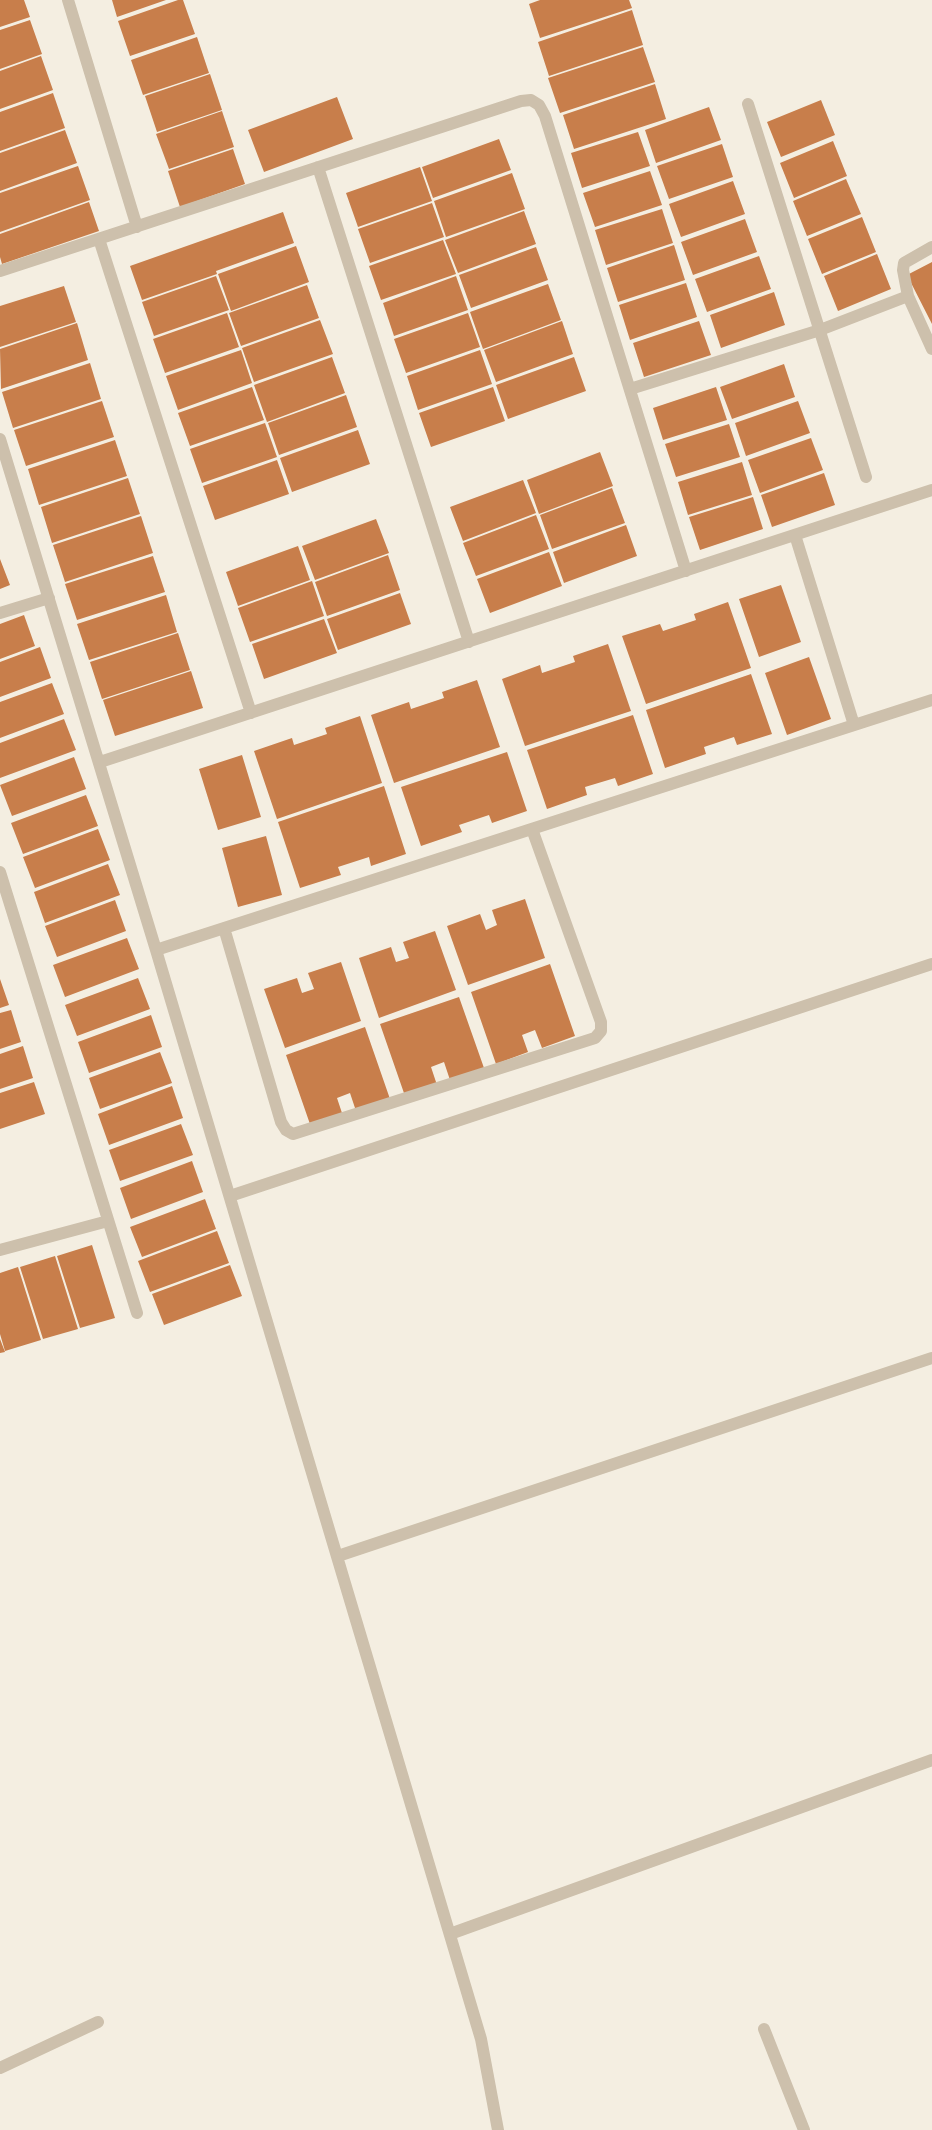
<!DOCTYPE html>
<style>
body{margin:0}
canvas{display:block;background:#f4eee1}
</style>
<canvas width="932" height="2130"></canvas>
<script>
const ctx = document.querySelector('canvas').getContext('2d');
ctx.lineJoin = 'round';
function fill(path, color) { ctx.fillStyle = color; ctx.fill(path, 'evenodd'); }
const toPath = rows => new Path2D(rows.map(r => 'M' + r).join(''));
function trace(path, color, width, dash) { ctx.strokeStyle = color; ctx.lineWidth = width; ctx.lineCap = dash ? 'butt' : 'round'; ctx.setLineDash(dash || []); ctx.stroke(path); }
const building = toPath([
 [0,0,24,0,30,17,0,27],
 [112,0,166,0,117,17],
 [178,0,183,0,195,34,130,56,118,21],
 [540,0,629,0,632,8,540,38,529,4],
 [632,10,643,45,549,76,538,42],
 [30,20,42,54,0,69,0,30],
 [197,37,209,73,143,95,131,60],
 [643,47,655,82,560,113,548,78],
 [41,56,53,90,0,109,0,71],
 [210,74,222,110,157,132,145,96],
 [655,84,666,119,574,149,563,115],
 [53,93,65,128,0,151,0,112],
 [337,97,353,139,264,172,248,130],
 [821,100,835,135,781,157,767,122],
 [709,107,721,140,656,163,645,130],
 [222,111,234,147,169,169,156,134],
 [65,130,77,163,0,191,0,153],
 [638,132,650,166,582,188,571,153],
 [499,139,511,170,433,198,422,167],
 [833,141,847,176,794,198,780,163],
 [722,144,733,177,669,199,657,166],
 [233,149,245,184,180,207,168,171],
 [78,166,90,200,0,232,0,193],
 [420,167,432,201,358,227,346,193],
 [650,171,662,205,595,227,583,193],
 [512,173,525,209,446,237,434,201],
 [846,179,861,214,807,236,793,201],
 [733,181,745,214,681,237,669,204],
 [89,202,99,231,2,264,0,257,0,234],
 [432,203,444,237,370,263,358,229],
 [662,209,673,243,606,265,595,230],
 [524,211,536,244,458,273,445,240],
 [283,212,294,243,216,271,217,274,142,300,130,266],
 [862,217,876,252,822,274,808,239],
 [745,219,757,252,693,275,681,242],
 [443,240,456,274,381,300,369,266],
 [674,245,685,280,618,302,607,268],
 [296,246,309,282,231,311,218,274],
 [536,247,548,280,471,308,459,275],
 [877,254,891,289,838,311,824,276],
 [759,256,771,289,707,312,695,279],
 [932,262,932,324,907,275],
 [216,276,229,310,154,336,142,302],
 [456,276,468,310,394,336,383,303],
 [686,283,697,317,630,340,619,305],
 [548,284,561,320,483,349,470,312],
 [307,285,319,318,241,346,229,313],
 [64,286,76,322,0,347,0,306],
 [774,292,785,325,721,348,710,315],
 [227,313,239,347,165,373,153,339],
 [468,313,480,347,406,373,394,339],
 [320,320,333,354,254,382,242,348],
 [562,321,573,354,496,382,484,350],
 [699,321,711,355,644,377,633,343],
 [77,323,88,360,1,389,0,349],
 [241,350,252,383,178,410,166,376],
 [480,350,492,384,418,410,407,376],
 [332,357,345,393,267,422,254,385],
 [574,357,586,391,508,419,496,385],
 [90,363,101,399,13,428,2,392],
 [784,364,795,397,732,419,720,387],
 [252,387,264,420,190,446,178,413],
 [493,387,505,421,431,447,419,413],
 [716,387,727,420,663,440,653,408],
 [346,395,357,427,279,455,268,423],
 [102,401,114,437,26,466,14,430],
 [798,401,810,433,746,456,735,423],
 [265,423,277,457,202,483,190,449],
 [729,424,740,457,676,477,665,444],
 [358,430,370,464,292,492,280,458],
 [811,438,823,470,760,493,748,460],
 [115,440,127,476,39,505,28,469],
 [600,452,613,486,539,514,527,480],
 [277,460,289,494,215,520,203,486],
 [742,462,752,495,688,515,678,482],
 [824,473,835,505,772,527,761,495],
 [128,478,140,514,52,543,41,507],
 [523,480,536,513,463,541,450,507],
 [612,488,625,523,552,549,540,515],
 [753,497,763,529,700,550,689,517],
 [536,515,549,549,476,576,463,543],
 [141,516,153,553,65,582,53,545],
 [376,519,389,553,315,580,302,546],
 [626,525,637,556,564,583,553,552],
 [298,546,310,580,238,606,226,572],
 [549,552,562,586,490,613,477,579],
 [388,555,400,590,327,616,315,582],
 [153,556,165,592,77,620,65,584],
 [0,559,10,585,0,589],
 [312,581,324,616,250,642,238,608],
 [781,585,801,642,759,657,739,599],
 [400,593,411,624,338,650,327,619],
 [166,595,177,632,89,660,77,624],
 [728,602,751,668,646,704,622,636,660,624,663,631,696,620,694,614],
 [24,615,35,646,0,659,0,624],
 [324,619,337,653,264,679,252,644],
 [178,633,190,670,102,699,90,662],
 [608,644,631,711,525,746,502,679,540,665,542,673,575,662,573,656],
 [40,647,51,678,0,697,0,662],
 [809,657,831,719,787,735,765,673],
 [191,671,203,708,115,736,103,700],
 [751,674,772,734,737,745,734,737,704,747,706,754,665,768,646,710],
 [477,680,500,747,394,783,371,715,409,702,411,709,444,698,442,692],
 [52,683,64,714,0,738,0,702],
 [633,715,653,774,618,786,615,778,585,787,587,795,547,809,527,750],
 [360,716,382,783,277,819,254,751,292,738,294,745,327,734,325,728],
 [64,719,76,750,0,778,0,743],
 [507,752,527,811,492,823,489,815,459,825,462,832,421,846,401,787],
 [242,755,261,817,218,830,199,769],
 [74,757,86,789,12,816,0,785],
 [384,786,406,854,371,866,369,857,338,867,341,875,300,888,278,822],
 [86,795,98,826,23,854,11,823],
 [98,829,110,860,35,888,23,857],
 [266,836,282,895,238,907,222,848],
 [108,864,120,895,45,923,34,892],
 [525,899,545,958,468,985,447,926,480,914,486,930,497,925,492,910],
 [115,900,126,931,57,957,45,926],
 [435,931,456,990,379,1018,359,958,391,947,396,962,409,958,403,942],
 [127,938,139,969,65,997,53,965],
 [341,962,361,1021,285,1048,264,989,297,978,302,993,314,989,308,973],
 [550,964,575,1036,542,1048,535,1030,522,1035,528,1052,496,1064,471,992],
 [138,978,150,1009,77,1036,65,1005],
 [0,979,9,1005,0,1008],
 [459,997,484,1068,450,1080,444,1062,431,1067,437,1085,405,1096,380,1024],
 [11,1010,21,1042,0,1049,0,1013],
 [151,1015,162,1047,89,1073,78,1042],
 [365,1027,390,1099,356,1111,350,1093,337,1098,343,1116,311,1127,286,1055],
 [23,1046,33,1078,0,1089,0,1054],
 [160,1052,172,1083,100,1109,89,1078],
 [34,1082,45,1114,0,1129,0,1093],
 [172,1086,183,1118,109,1145,98,1114],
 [181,1124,193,1155,120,1181,109,1150],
 [192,1161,203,1192,131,1219,120,1188],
 [205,1199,216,1229,142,1257,130,1227],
 [217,1231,229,1263,150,1292,138,1261],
 [92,1245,115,1318,80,1328,57,1256],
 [55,1256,78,1329,43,1339,20,1267],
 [230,1265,242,1296,164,1325,152,1294],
 [18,1267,41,1340,5,1351,0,1334,0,1273],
 [0,1339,5,1352,0,1353]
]);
const minor = toPath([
 [68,0,137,227],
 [748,104,866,477],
 [318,167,469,642],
 [99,239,251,713],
 [932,247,904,263,903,270,908,296,932,349],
 [0,271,521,101,531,100,539,105,545,116,686,571],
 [630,389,820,330,908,296],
 [0,439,156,950,481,2039,498,2130],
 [795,535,854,725],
 [0,613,49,598],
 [100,762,932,490],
 [0,872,137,1313],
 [224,928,281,1122,286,1130,293,1134,595,1038,601,1031,601,1022,532,829],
 [156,950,932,700],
 [230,1196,932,964],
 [0,1250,108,1221],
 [338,1556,932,1358],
 [450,1934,932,1760],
 [764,2029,804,2130],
 [0,2068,98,2022]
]);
fill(building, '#c87e4b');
trace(minor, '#cdc0ac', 12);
</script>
